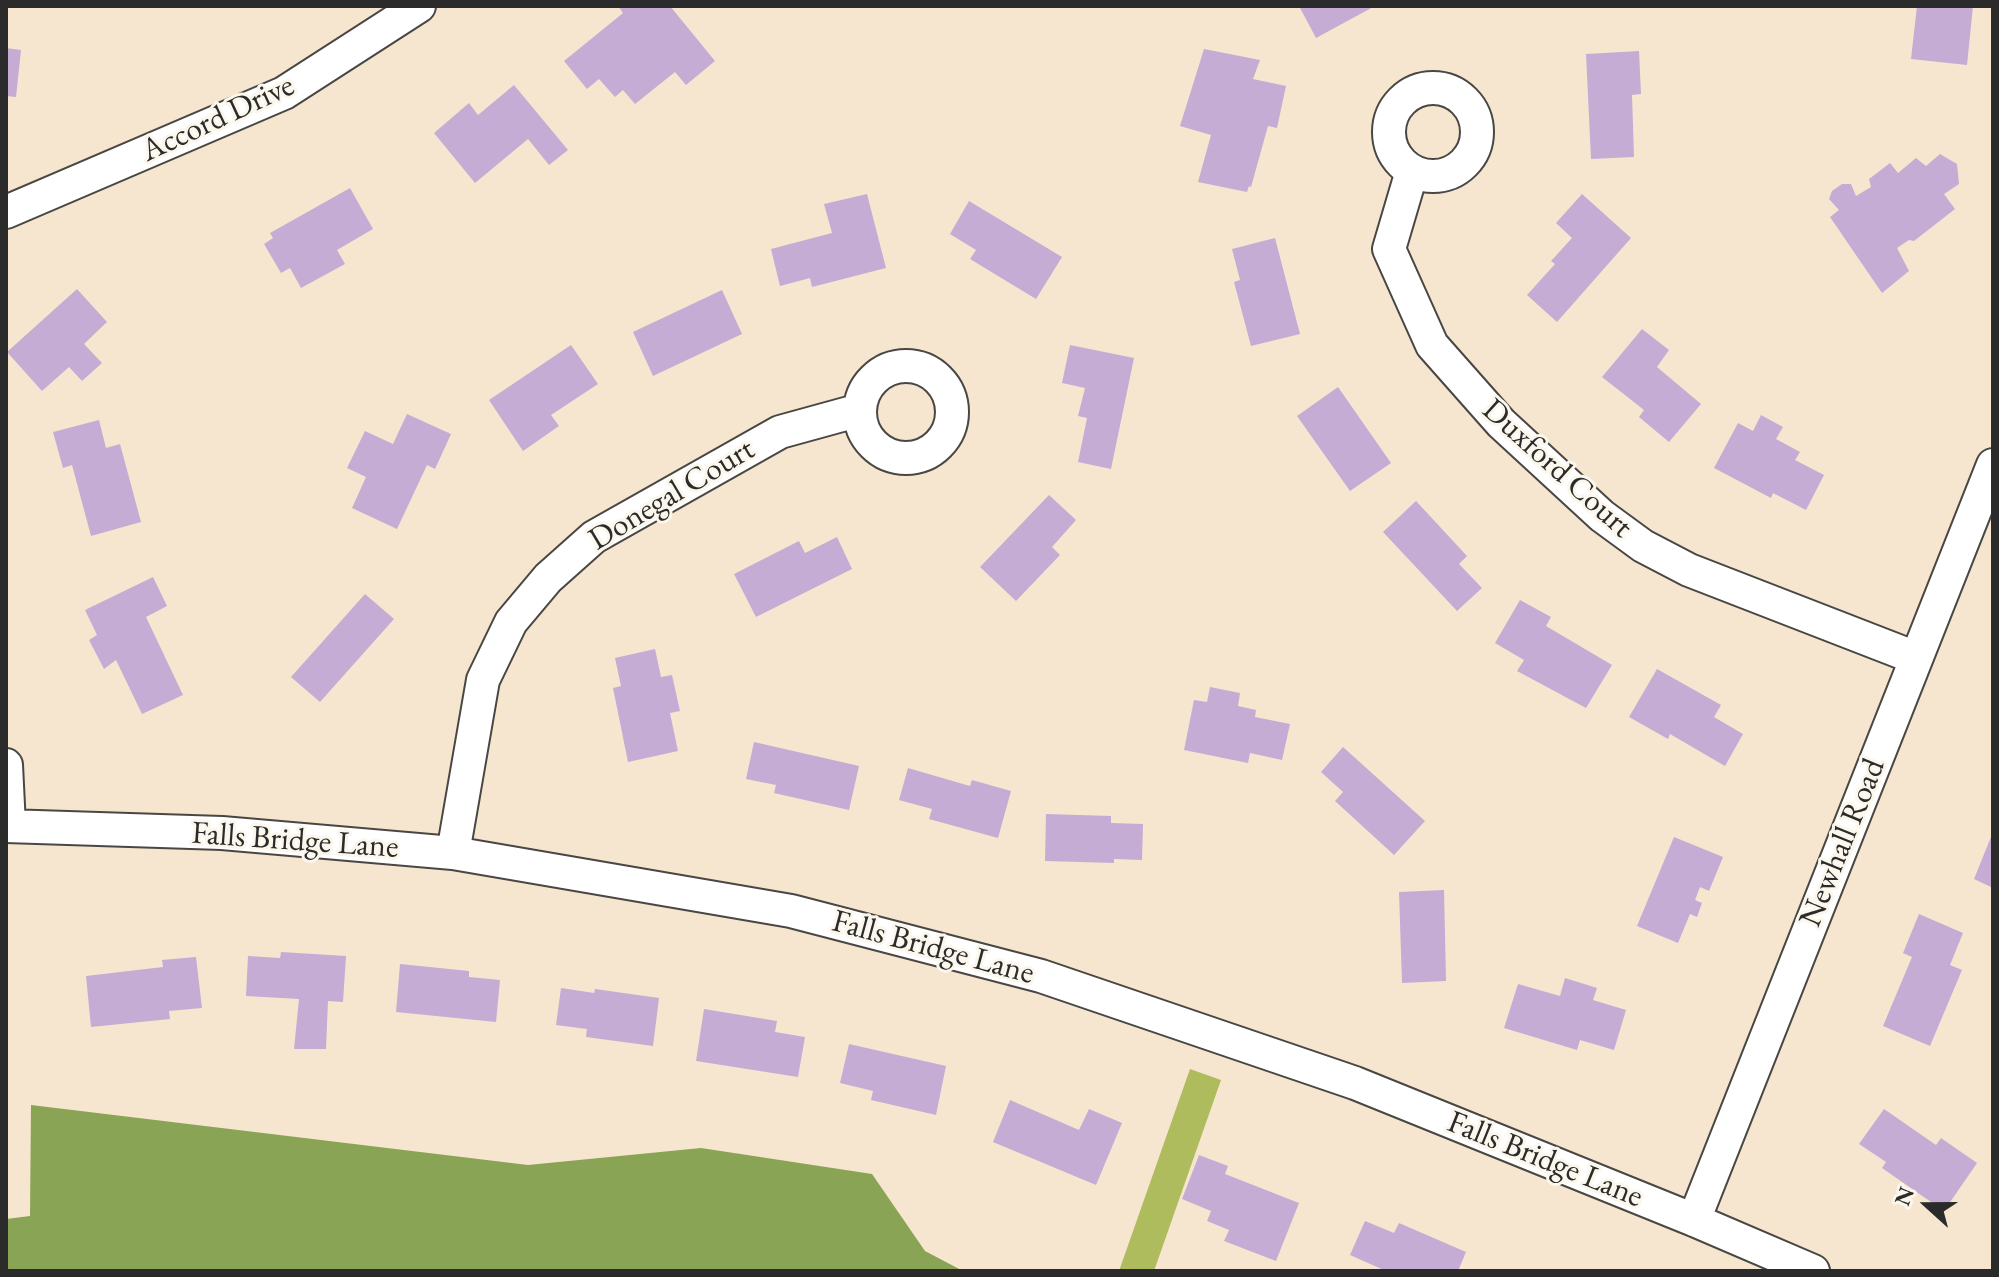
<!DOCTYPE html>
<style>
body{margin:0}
#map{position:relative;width:1999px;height:1277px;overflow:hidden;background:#f6e6cf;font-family:"EB Garamond",serif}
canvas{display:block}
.frame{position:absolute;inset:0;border:8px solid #2b2b2b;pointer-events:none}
.north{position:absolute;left:1887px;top:1165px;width:80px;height:80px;-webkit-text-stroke:6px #fbf7ec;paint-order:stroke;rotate:291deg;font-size:22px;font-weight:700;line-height:32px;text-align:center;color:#2b2b2b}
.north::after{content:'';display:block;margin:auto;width:28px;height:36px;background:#2b2b2b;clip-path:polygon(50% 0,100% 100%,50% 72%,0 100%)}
</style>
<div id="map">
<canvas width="1999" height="1277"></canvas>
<div class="frame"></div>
<div class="north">N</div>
</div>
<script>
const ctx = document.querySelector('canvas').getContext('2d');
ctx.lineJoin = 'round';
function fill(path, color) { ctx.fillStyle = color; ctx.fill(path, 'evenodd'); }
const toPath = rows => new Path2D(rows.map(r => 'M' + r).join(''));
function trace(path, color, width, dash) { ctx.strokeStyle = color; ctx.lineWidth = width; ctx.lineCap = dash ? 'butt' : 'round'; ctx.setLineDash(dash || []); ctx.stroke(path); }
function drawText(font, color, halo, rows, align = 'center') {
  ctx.font = font + ' "EB Garamond",serif'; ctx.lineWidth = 6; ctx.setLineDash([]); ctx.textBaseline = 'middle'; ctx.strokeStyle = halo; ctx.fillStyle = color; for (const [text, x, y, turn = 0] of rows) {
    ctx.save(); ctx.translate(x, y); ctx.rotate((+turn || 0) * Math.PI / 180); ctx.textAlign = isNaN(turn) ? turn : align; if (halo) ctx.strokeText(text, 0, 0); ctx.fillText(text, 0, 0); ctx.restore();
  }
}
const green = toPath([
 [1190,1069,1221,1080,1154,1271,1119,1271]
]);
const forest = toPath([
 [31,1105,528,1165,701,1148,872,1174,925,1251,963,1271,6,1271,6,1219,30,1216]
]);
const building = toPath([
 [618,6,670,6,715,61,686,85,675,72,635,104,623,90,615,97,599,79,587,89,564,61,623,13],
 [1299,6,1375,6,1316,38],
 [1917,6,1973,6,1967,65,1911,59],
 [6,48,21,50,16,97,6,96],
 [1204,49,1260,60,1253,79,1286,86,1277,128,1268,126,1251,187,1249,186,1247,192,1198,182,1211,135,1180,126],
 [1639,51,1641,94,1632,95,1634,157,1591,159,1586,54],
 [514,85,568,150,549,165,528,139,475,183,434,133,469,103,478,115],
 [1940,154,1957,164,1959,184,1944,194,1955,209,1914,241,1909,240,1897,248,1909,271,1882,293,1830,217,1839,210,1829,199,1832,191,1842,184,1851,184,1856,196,1871,187,1869,179,1890,163,1898,173,1916,158,1926,166],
 [350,188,373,229,337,250,345,264,301,288,290,268,281,273,264,244,273,238,270,233],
 [867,194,886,268,812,287,810,278,780,286,771,249,832,233,824,204],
 [1582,194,1631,238,1557,322,1527,295,1555,264,1551,261,1572,238,1556,223],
 [969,201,1062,257,1036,299,970,259,976,250,950,234],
 [1275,238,1300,334,1251,346,1234,282,1240,280,1232,249],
 [77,289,107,322,84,344,102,363,82,381,69,367,42,391,7,352],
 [722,290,742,334,653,376,633,332],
 [1642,329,1669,350,1657,367,1701,404,1669,442,1639,417,1644,410,1602,377],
 [571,345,598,384,551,415,559,426,523,451,489,400],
 [1070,345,1134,358,1111,469,1078,462,1087,418,1078,416,1085,388,1062,383],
 [1338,387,1391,463,1350,491,1297,416],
 [407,414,451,434,435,469,427,465,397,529,352,508,366,477,347,468,365,431,393,444],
 [1761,415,1783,427,1776,439,1800,452,1795,460,1824,475,1806,510,1773,493,1771,498,1714,468,1738,423,1753,431],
 [99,420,106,448,120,444,141,522,91,536,72,465,63,468,53,432],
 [1049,495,1076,520,1052,547,1060,555,1016,601,980,567],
 [1416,501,1467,556,1459,564,1482,588,1457,611,1383,532],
 [837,537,852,569,756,617,734,574,799,541,805,553],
 [153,577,167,606,146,617,183,695,142,714,116,660,104,669,89,640,97,635,85,610],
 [365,594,394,619,320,702,291,677],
 [1520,600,1551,617,1546,626,1612,665,1586,708,1517,671,1524,660,1495,643],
 [655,649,661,677,672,675,680,711,670,713,678,751,628,762,613,688,621,686,615,658],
 [1657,669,1721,705,1714,717,1743,734,1725,766,1670,734,1668,739,1629,717],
 [1210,687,1240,693,1238,706,1256,710,1255,717,1290,724,1282,760,1250,753,1248,763,1184,750,1194,700,1207,702],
 [754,742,859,766,849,810,774,793,776,785,746,779],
 [1343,747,1425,821,1394,855,1335,801,1343,792,1321,772],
 [908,768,970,786,972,780,1011,791,998,838,929,819,932,809,899,800],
 [1046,814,1111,816,1111,823,1143,824,1142,860,1114,859,1114,863,1045,861],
 [1993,832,1993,888,1974,879],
 [1674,837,1723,857,1709,891,1700,887,1695,900,1702,903,1697,917,1690,914,1678,943,1637,926],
 [1444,890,1446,981,1402,983,1399,892],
 [1919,914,1963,933,1950,965,1962,970,1930,1046,1883,1026,1912,957,1903,953],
 [281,952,346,956,343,1002,328,1001,326,1049,294,1049,299,999,246,996,248,956,280,958],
 [196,957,202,1008,169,1011,170,1019,91,1027,86,976,163,967,162,960],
 [400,964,469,971,469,977,500,980,496,1022,396,1012],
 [1565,978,1597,988,1593,1000,1626,1010,1614,1050,1580,1040,1577,1050,1504,1028,1518,984,1560,996],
 [561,988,594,993,595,989,659,998,653,1046,586,1037,587,1029,556,1025],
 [704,1009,777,1021,775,1032,805,1037,798,1077,696,1061],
 [849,1044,946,1066,936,1115,871,1100,873,1091,840,1083],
 [1010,1100,1079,1130,1089,1109,1122,1123,1096,1185,993,1142],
 [1884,1109,1936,1145,1941,1138,1977,1163,1944,1211,1882,1168,1886,1162,1859,1144],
 [1199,1155,1228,1166,1225,1174,1299,1203,1276,1261,1224,1241,1229,1230,1207,1221,1211,1211,1182,1199],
 [1365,1221,1394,1233,1399,1223,1466,1252,1458,1271,1386,1271,1350,1255]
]);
const minor = toPath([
 '1389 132a44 44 0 1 1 88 0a44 44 0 1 1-88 0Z',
 [1412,171,1389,249,1432,345,1501,423,1602,516,1643,546,1689,570,1916,658],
 [6,212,284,93,419,6],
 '860 412a46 46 0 1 1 92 0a46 46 0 1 1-92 0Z',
 [6,765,9,826],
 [6,826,222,833,453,853,791,911,1041,976,1355,1083,1694,1220,1813,1271],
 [453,853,483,680,511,622,548,578,594,537,780,432,860,410],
 [1694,1220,1993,465]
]);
const streetNames = [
 ["Accord Drive",218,119,-25],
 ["Duxford Court",1557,469,42],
 ["Donegal Court",672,495,-31],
 ["Falls Bridge Lane",295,841,4],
 ["Newhall Road",1843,843,-68],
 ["Falls Bridge Lane",933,948,15],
 ["Falls Bridge Lane",1545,1160,22]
];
fill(green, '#aebc5e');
fill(forest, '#8aa455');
fill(building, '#c4acd5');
trace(minor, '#494744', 36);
trace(minor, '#fff', 32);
drawText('32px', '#2b2b2b', '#fbf7ec', streetNames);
</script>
